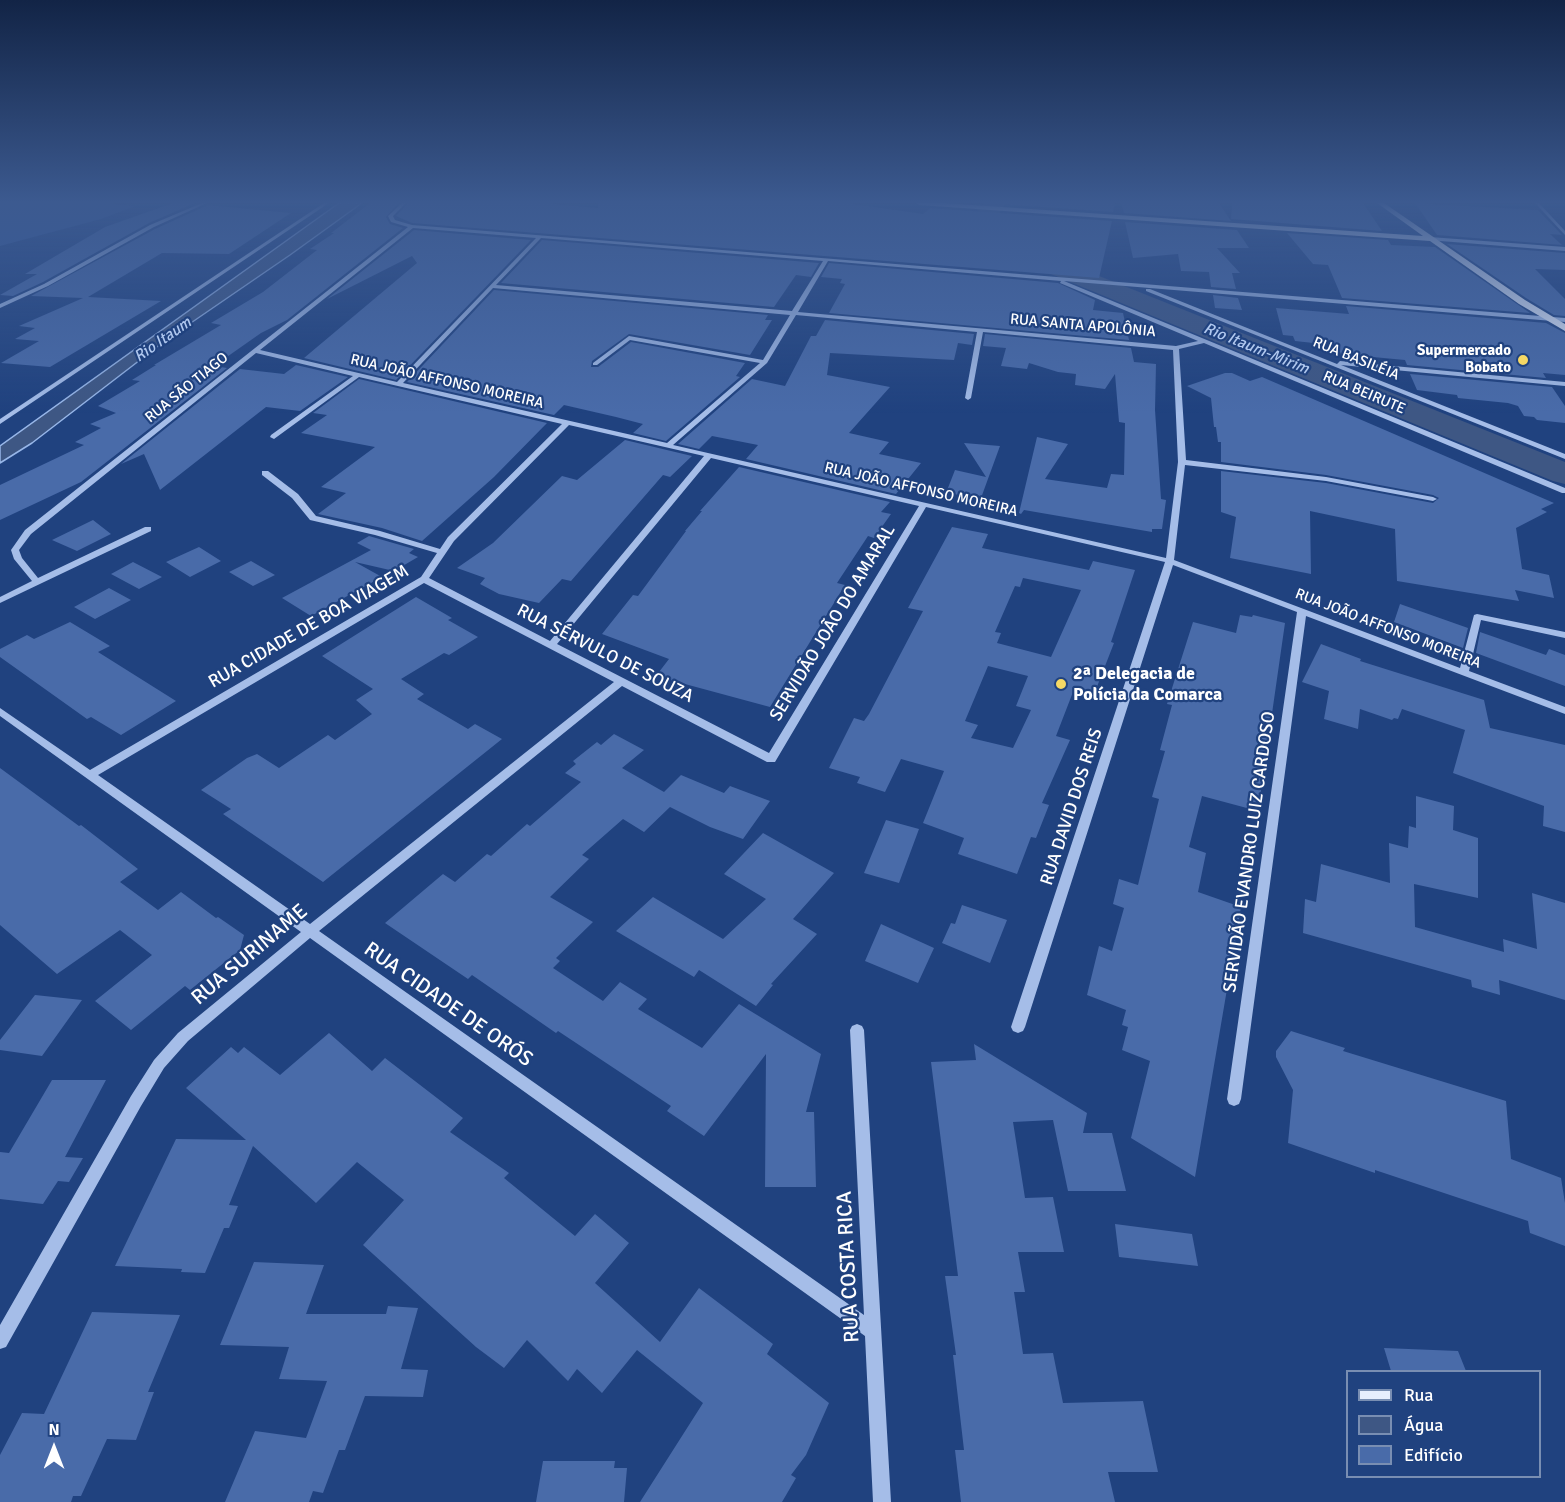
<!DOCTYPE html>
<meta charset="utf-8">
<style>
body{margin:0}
#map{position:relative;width:1565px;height:1502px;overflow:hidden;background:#20427f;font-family:Signika,sans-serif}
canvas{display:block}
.legend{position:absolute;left:1346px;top:1370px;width:195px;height:108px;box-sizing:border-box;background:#20427f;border:2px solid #798eb2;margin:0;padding:8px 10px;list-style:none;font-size:18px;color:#fff}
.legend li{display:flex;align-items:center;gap:12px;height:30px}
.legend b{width:30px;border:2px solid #798eb2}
.north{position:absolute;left:24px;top:1418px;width:60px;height:60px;-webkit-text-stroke:4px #20427f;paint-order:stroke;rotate:0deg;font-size:16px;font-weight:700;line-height:24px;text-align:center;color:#fff}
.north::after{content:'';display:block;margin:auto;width:21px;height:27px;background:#fff;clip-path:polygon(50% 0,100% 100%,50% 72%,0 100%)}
</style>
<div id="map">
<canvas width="1565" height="1502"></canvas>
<ul class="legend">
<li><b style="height:8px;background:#e7eefd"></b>Rua</li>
<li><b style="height:16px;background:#3e5784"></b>Água</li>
<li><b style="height:16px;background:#496ba9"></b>Edifício</li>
</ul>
<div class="north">N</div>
</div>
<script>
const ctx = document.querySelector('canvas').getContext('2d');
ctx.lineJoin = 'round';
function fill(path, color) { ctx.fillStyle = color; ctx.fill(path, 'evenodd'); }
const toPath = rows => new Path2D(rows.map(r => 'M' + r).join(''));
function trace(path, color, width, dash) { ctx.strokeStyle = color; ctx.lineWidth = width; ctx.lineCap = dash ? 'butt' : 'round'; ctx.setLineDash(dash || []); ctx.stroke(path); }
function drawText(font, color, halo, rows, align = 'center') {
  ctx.font = font + ' Signika,sans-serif'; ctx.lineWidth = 4.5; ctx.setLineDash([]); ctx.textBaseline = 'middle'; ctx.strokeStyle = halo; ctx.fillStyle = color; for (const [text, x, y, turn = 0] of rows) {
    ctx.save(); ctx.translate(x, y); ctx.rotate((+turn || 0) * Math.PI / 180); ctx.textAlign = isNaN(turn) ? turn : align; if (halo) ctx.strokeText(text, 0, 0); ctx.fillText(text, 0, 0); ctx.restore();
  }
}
const green = toPath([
 [0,203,106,203,136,206,101,219,0,246]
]);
const water = toPath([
 [339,203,362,203,290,255,166,340,32,443,0,463,0,446,339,203]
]);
const river = toPath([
 [984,203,1006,203,990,226,999,236,1565,462,1565,484,1553,481,983,246,968,226,984,203]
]);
const building = toPath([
 [173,203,195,203,149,223,43,282,13,296,0,295,37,274,25,274,105,227],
 [370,203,399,203,386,217,390,224,403,228,287,320,261,333,214,366,227,368,81,482,0,520,0,485,84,445,75,442,101,428,90,424,116,413,98,406,140,381,132,380,156,365,154,365,221,325,211,323,263,292,317,250,310,249,334,233,331,233],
 [408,203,544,203,598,208,598,203,847,203,923,214,930,208,1112,221,1099,278,412,223,396,216],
 [984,203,1115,203,1113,212],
 [1121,203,1219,203,1231,221,1124,213],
 [1232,203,1363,203,1382,231,1231,219],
 [1415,203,1538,210,1562,235,1550,234,1562,245,1437,235],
 [208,205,291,213,229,254,162,253,88,297,161,301,50,367,1,363,39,341,15,339,35,328,19,326,83,298,31,296,155,229],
 [1125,222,1237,230,1249,248,1217,248,1240,273,1232,273,1236,289,1211,287,1209,272,1181,271,1178,254,1133,258],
 [414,230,531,240,396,380,304,358,417,263,412,256,327,299],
 [1287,233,1388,240,1391,245,1435,247,1530,313,1342,298,1328,265,1313,264],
 [542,240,819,263,811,277,796,275,774,307,501,283],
 [1447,244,1565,253,1565,270,1535,269,1565,299,1565,316,1554,315,1526,298],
 [829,263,1058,283,1095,300,1093,310,1123,313,1129,340,829,313,845,284,840,283,842,279,821,277],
 [494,290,768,315,765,320,772,320,750,355,629,334,592,361,591,367,598,367,631,342,745,363,736,376,740,377,666,441,633,433,643,424,616,417,564,405,554,415,407,382],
 [1213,295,1238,298,1242,310,1215,308],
 [1346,306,1546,323,1565,333,1565,375,1543,373,1546,378,1407,365,1405,360,1341,354,1338,347,1332,345,1295,341,1293,336,1283,335,1276,308,1349,314],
 [825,320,974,334,972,345,958,343,954,360,830,353,827,375,890,387,849,433,889,442,879,454,921,463,896,494,746,459,758,445,712,436,699,449,678,444,752,379,785,386,811,336,816,336],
 [985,334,1131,348,1134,362,1156,364,1155,410,1161,499,1166,500,1162,529,1152,529,1152,532,1024,510,1021,514,1019,513,1037,437,1068,444,1045,479,1107,488,1111,474,1124,475,1125,423,1119,422,1115,374,1105,389,1075,385,1076,374,1058,372,1029,363,1027,369,1001,366,1006,348,983,346],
 [296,365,348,377,300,411,266,407,160,490,144,454,121,464,240,369,284,374],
 [1225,373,1232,373,1250,381,1262,377,1554,503,1541,509,1547,512,1516,528,1522,569,1549,575,1554,598,1515,590,1519,601,1397,581,1395,529,1310,511,1311,574,1230,558,1236,517,1221,512,1221,471,1326,483,1433,503,1439,498,1433,495,1326,475,1221,462,1221,442,1218,442,1216,427,1214,427,1211,398,1187,386],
 [1410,374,1552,387,1565,406,1565,423,1537,420,1534,417,1524,416,1518,406,1508,403,1458,398,1457,395,1417,390],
 [359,379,547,423,494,477,422,541,382,528,318,514,346,493,321,487,375,447,301,433,327,415,313,413],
 [625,440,692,456,670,477,663,475,571,581,562,579,539,603,499,594,480,584,485,578,457,568,493,543,562,476,577,480],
 [964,443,1000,446,981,498,946,493,955,470,986,477],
 [739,467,890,502,881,512,891,514,874,538,868,536,837,583,845,585,770,707,659,677,662,673,659,672,669,659,602,634,633,595,638,596,686,531,685,531,702,511,700,511],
 [93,520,111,534,77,551,52,540],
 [952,527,988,534,982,548,1089,570,1093,561,1135,570,1111,642,1114,643,1093,697,1073,692,1056,736,1070,740,1042,803,1049,805,1036,838,1031,837,1017,874,958,854,964,838,923,823,944,771,901,759,885,792,857,783,860,777,829,768,854,718,864,721,869,714,923,611,908,608],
 [1023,578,1081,590,1051,657,997,643,1001,633,995,632,1015,586,1020,587],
 [988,666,1028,676,1016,706,1031,710,1013,748,971,738,978,725,965,721],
 [369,536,414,549,409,553,418,557,394,571,355,562,382,577,311,616,282,598,371,550,357,543],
 [199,547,221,561,190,577,166,562],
 [251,561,275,575,253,586,229,572],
 [133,562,162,577,139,589,111,574],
 [109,588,131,600,95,619,74,607],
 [416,597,452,618,448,620,478,637,449,655,444,653,401,679,424,694,417,699,468,729,475,724,502,739,323,882,223,814,231,809,201,790,247,758,257,754,279,768,328,735,335,740,372,714,356,700,373,689,322,656],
 [1400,604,1468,628,1463,648,1394,622],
 [1240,615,1252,617,1253,615,1285,623,1258,811,1202,796,1189,847,1206,853,1198,892,1241,907,1195,1177,1131,1138,1150,1061,1122,1050,1128,1027,1122,1025,1126,1010,1087,995,1099,946,1112,951,1124,908,1113,904,1119,879,1138,885,1159,799,1152,797,1165,751,1160,750,1172,705,1167,704,1193,622,1236,633],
 [70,622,110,646,98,652,176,701,121,735,91,717,87,719,0,657,0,649,27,635,34,639],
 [1480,632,1546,655,1549,649,1565,655,1565,686,1476,653],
 [1321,644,1361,659,1360,661,1484,700,1490,728,1565,745,1565,832,1543,826,1544,806,1453,773,1465,730,1402,709,1398,719,1394,718,1392,720,1360,709,1358,729,1324,719,1329,691,1302,682],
 [614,734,644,750,622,768,664,792,681,775,724,793,730,786,770,801,743,839,710,827,670,807,644,832,623,819,582,855,589,859,550,897,593,922,556,958,560,961,553,968,603,1001,620,982,647,999,638,1009,702,1048,739,1004,821,1054,806,1112,814,1112,816,1187,765,1187,766,1054,704,1136,667,1111,671,1106,558,1031,556,1033,472,975,468,979,385,923,443,874,455,882,487,854,491,856,527,824,530,826,581,782,565,773,576,764,573,761,597,742,601,745],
 [0,768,79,826,81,825,138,869,120,882,158,910,181,892,216,918,218,917,244,935,240,950,190,990,185,986,131,1030,95,1001,152,955,120,930,57,974,0,925],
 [1416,796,1454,806,1453,830,1478,838,1478,898,1414,884,1415,927,1504,952,1503,939,1537,949,1532,893,1565,903,1565,1000,1499,980,1500,995,1472,987,1471,980,1303,933,1305,899,1316,902,1321,864,1390,883,1389,843,1408,848,1409,826,1416,828],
 [886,820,919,829,899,883,864,873],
 [763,833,834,873,793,919,817,934,771,984,773,985,756,1006,699,970,694,977,616,931,653,897,723,939,766,899,724,874],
 [962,905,1007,920,990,963,942,943,951,923,955,924],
 [881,924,934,948,918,983,865,961],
 [35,995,82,1000,42,1056,0,1050,0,1040],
 [1291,1031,1345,1048,1343,1051,1506,1101,1511,1159,1561,1178,1565,1203,1565,1246,1530,1233,1528,1221,1375,1170,1375,1173,1288,1143,1293,1090,1276,1057,1276,1051],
 [329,1033,372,1071,385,1058,463,1118,450,1132,509,1173,504,1178,575,1236,595,1214,629,1243,595,1283,660,1342,699,1288,773,1344,767,1354,829,1403,806,1455,791,1475,796,1478,782,1502,640,1502,703,1403,637,1350,602,1393,577,1369,568,1381,527,1340,504,1368,476,1347,363,1245,404,1200,357,1162,316,1203,253,1146,229,1205,238,1206,229,1228,224,1228,205,1273,181,1272,182,1269,115,1266,176,1139,246,1140,186,1088,231,1047,238,1053,244,1047,280,1075],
 [974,1044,1087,1113,1083,1133,1112,1133,1126,1191,1068,1191,1053,1120,1013,1122,1025,1198,1053,1197,1064,1252,1018,1252,1025,1292,1014,1292,1023,1354,1053,1353,1063,1403,1143,1401,1158,1472,1108,1472,1115,1502,961,1502,955,1450,964,1450,953,1355,956,1355,945,1276,958,1276,931,1062,976,1060],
 [52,1080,106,1080,65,1157,83,1158,69,1182,58,1181,43,1204,0,1199,0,1152,9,1153],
 [1115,1224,1192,1234,1198,1266,1119,1257],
 [254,1262,324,1265,306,1314,386,1314,388,1306,418,1308,401,1369,428,1370,423,1397,365,1396,345,1450,339,1450,323,1493,313,1491,309,1502,225,1502,255,1431,306,1438,327,1381,279,1379,289,1347,220,1345],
 [92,1312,180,1315,148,1392,154,1392,136,1440,107,1439,81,1496,73,1496,71,1502,0,1502,0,1455,22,1413,44,1414],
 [1384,1348,1458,1351,1466,1371,1391,1371],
 [543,1461,615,1461,614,1468,627,1468,624,1502,536,1502]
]);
const minor = toPath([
 [202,203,207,203,154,227,48,286,0,308,0,304,44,284,150,225,202,203],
 [324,203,329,203,0,424,0,419,324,203],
 [402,203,406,203,393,216,395,220,412,225,1565,318,1565,322,1064,281,1565,488,1565,493,1562,493,1204,343,1179,349,1186,460,1326,477,1433,497,1437,499,1433,501,1326,481,1185,465,1174,560,1460,668,1474,615,1477,614,1565,632,1565,638,1481,620,1469,671,1565,707,1565,714,1306,616,1241,1099,1239,1104,1234,1106,1229,1104,1227,1099,1297,612,1173,565,1025,1027,1023,1031,1018,1033,1013,1031,1011,1027,1165,562,926,507,775,762,767,762,622,686,319,931,864,1315,850,1030,852,1026,857,1024,862,1026,864,1030,891,1502,873,1502,865,1336,310,938,188,1041,164,1068,141,1106,6,1347,0,1349,0,1325,131,1096,154,1060,178,1033,301,932,0,716,0,708,90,770,421,577,437,553,375,535,310,520,292,498,262,475,262,471,268,471,298,494,316,516,380,531,440,549,448,537,562,424,359,377,274,439,270,437,271,435,353,376,256,353,31,534,19,550,22,558,38,578,145,527,151,527,151,531,0,603,0,597,32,581,14,559,11,550,25,530,408,227,391,222,388,216,402,203],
 [413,228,536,238,397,382,260,350,413,228],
 [541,238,823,261,792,311,496,285,541,238],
 [828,261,1061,281,1060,283,1198,341,1176,346,798,312,828,261],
 [493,288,790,315,763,360,629,336,593,363,593,365,597,365,630,340,760,363,667,443,403,383,493,288],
 [796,315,977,332,965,398,968,400,971,398,983,332,1173,350,1178,462,1166,558,673,445,767,363,796,315],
 [569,425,704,456,550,641,429,578,454,541,569,425],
 [711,458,919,506,769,753,557,644,711,458],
 [424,583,614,682,310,924,98,775,424,583],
 [1535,203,1539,203,1565,231,1565,235,1535,203],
 [1430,237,1565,247,1565,251,1428,240,1430,237],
 [1146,289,1150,289,1337,364,1340,361,1565,382,1565,386,1341,365,1565,454,1565,459,1146,291,1146,289]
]);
const major = toPath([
 [916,203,944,203,1423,236,1377,203,1384,203,1525,300,1565,324,1565,331,1519,304,1430,241,919,205,916,203]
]);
const markers = [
 [1523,360,6,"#f5d865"],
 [1061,684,6,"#f5d865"]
];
const farStreetnames = [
 ["RUA SANTA APOLÔNIA",1083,326,5],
 ["RUA BASILÉIA",1356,359,22],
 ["RUA JOÃO AFFONSO MOREIRA",447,382,13],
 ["RUA SÃO TIAGO",187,388,-39],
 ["RUA BEIRUTE",1364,393,23],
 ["RUA JOÃO AFFONSO MOREIRA",921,490,13],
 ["RUA JOÃO AFFONSO MOREIRA",1388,629,21]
];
const farPoinames = [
 ["Supermercado",1511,351],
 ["Bobato",1511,368]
];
const farWaternames = [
 ["Rio Itaum",163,340,-35],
 ["Rio Itaum-Mirim",1256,349,22]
];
const streetNames = [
 ["SERVIDÃO JOÃO DO AMARAL",833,623,-59],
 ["RUA CIDADE DE BOA VIAGEM",309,627,-30],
 ["RUA SÉRVULO DE SOUZA",605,654,27],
 ["RUA DAVID DOS REIS",1072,807,-72],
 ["SERVIDÃO EVANDRO LUIZ CARDOSO",1250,852,-82]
];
const poiNames = [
 ["2ª Delegacia de",1073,674],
 ["Polícia da Comarca",1073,695]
];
const nearStreetnames = [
 ["RUA SURINAME",250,955,-40],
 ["RUA CIDADE DE ORÓS",448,1005,35],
 ["RUA COSTA RICA",849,1267,-93]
];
fill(green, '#345a9d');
fill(water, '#3e5784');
trace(water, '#98b7e9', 1.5);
fill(river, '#3e5784');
fill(building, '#496ba9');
fill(minor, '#a5bde8');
fill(major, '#e7eefd');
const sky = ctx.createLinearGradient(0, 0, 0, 413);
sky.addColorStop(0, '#122446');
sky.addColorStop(0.49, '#3c5a90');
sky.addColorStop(1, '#3c5a9000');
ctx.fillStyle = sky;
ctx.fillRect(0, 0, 1565, 413);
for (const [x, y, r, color] of markers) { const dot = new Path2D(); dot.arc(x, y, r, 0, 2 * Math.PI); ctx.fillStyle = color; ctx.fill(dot); trace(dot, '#20427f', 2); }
drawText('15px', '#fff', '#20427f', farStreetnames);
drawText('bold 15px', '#fff', '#20427f', farPoinames, 'right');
drawText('italic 16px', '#b0c8ef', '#20427f', farWaternames);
drawText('18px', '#fff', '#20427f', streetNames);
drawText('bold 18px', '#fff', '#20427f', poiNames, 'left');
drawText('21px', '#fff', '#20427f', nearStreetnames);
</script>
